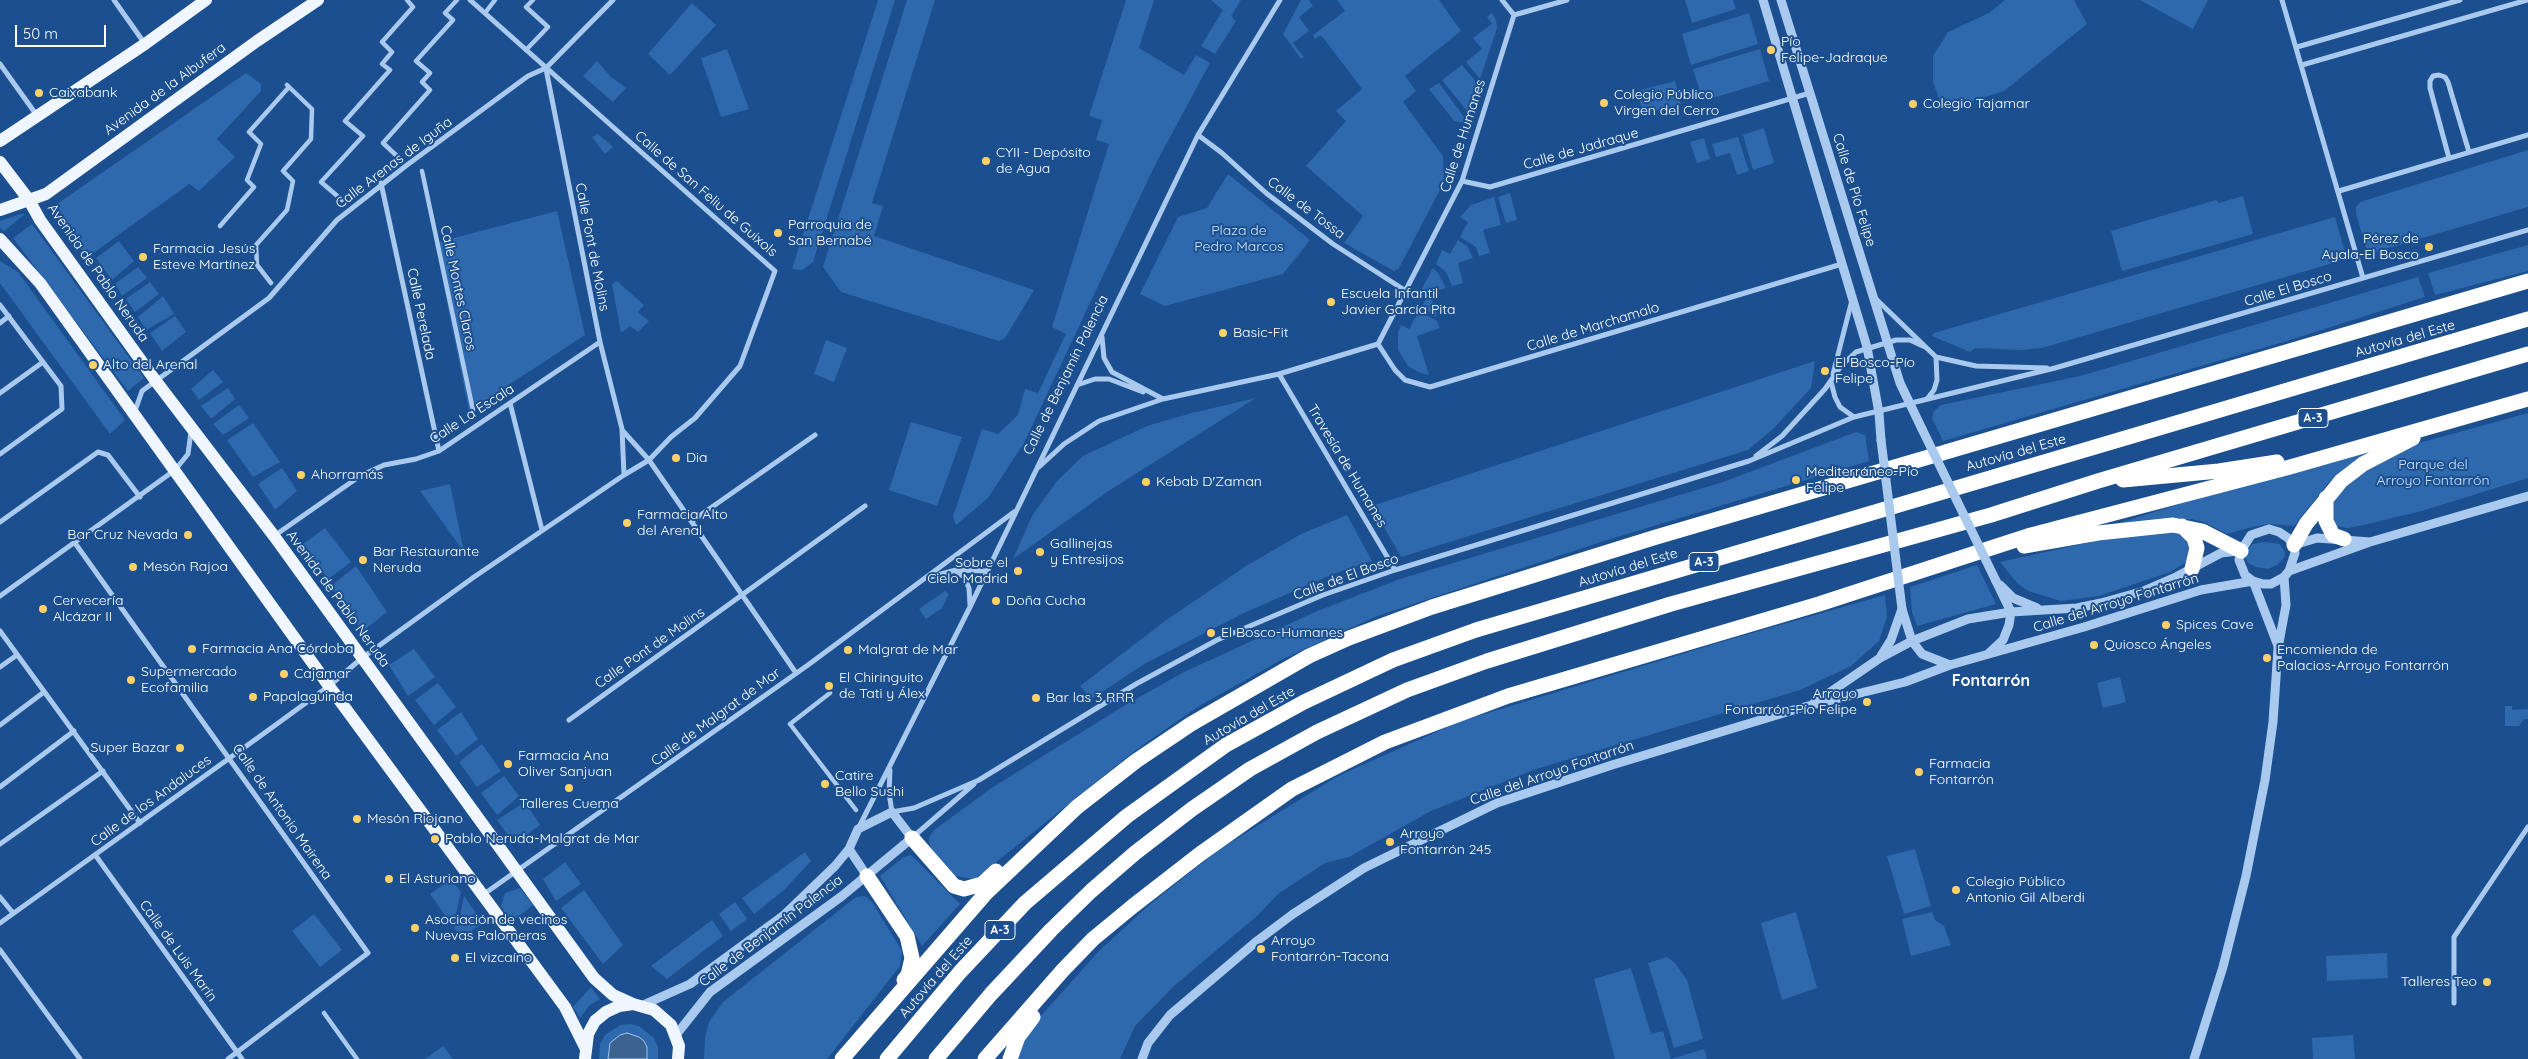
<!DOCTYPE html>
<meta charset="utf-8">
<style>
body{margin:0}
#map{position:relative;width:2528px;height:1059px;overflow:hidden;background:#1b4f8f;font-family:Quicksand,sans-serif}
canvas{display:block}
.scale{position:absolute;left:15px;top:25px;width:91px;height:22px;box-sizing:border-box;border:2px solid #fff;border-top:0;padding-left:6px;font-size:15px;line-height:18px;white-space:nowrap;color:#fff;-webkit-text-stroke:4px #1b4f8f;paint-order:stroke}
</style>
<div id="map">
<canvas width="2528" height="1059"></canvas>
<div class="scale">50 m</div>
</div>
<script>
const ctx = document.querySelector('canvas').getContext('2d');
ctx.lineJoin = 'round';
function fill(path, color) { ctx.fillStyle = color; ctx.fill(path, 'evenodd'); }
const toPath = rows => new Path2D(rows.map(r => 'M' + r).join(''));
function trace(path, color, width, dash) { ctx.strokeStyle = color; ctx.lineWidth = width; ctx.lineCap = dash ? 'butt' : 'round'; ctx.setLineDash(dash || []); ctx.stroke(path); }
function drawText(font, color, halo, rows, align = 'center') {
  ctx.font = font + ' Quicksand,sans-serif'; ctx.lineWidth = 4; ctx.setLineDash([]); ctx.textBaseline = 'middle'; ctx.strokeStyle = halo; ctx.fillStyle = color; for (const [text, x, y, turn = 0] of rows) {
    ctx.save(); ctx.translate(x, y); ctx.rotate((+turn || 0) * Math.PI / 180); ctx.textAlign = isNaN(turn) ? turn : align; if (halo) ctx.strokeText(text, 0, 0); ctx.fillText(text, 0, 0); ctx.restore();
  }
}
const green = toPath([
 [878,0,895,0,813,262,802,270,792,269],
 [907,0,935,0,872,203,883,206,874,236,1034,290,1005,338,999,341,841,292,823,267],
 [1126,0,1154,0,1139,48,1184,75,1196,55,1210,63,1155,165,1024,443,988,498,956,525,953,517,982,429,998,434,1018,415,1025,389,1038,393,1066,334,1052,327,1109,144,1096,140,1102,120,1089,116],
 [1211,0,1241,0,1231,16,1236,21,1215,54,1201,46,1223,10],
 [1301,0,1309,0,1313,6,1299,17,1309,31,1293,43,1304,57,1301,59,1283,34],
 [1337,0,1439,0,1461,31,1405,76,1416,91,1403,102,1443,156,1444,182,1399,268,1394,271,1344,243,1363,216,1306,166,1346,121,1336,111,1362,89,1321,35,1315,39,1313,35,1345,11],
 [1685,0,1733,0,1736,9,1692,23],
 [2005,0,2074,0,2087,24,2004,91,1943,110,1933,82,1933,56,1948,32,1989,13],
 [2140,0,2208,0,2193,29],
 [692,3,716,25,670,75,648,54],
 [1492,13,1496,20,1497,28,1480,79,1466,62,1482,49,1473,38,1492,24,1487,17],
 [1749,13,1758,44,1691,65,1682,34],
 [727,49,749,109,721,117,701,58],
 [1760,49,1769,81,1703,101,1693,69],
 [597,61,611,77,626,88,613,102,583,76],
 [1462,65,1477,83,1467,111,1442,80],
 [246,73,261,84,261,91,217,139,235,157,199,191,189,184,88,257,69,236,57,204],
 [1675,81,1681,104,1643,114,1637,91],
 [1439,83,1464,117,1463,123,1454,121,1429,89],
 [1764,128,1774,163,1753,170,1743,135],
 [598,134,613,147,605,154,592,137],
 [1738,137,1749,171,1737,175,1730,153,1716,157,1712,144],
 [1704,138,1710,159,1697,163,1690,142],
 [2528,150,2528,207,2368,254,2356,214,2356,207,2360,202],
 [1228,174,1310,240,1283,274,1165,306,1140,294,1178,217,1207,208],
 [1510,193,1517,220,1506,223,1498,197],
 [2243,196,2253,234,2122,271,2111,231,2216,200,2219,203],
 [1494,197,1501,225,1483,230,1490,253,1479,256,1476,247,1460,237,1468,222,1460,217,1471,205],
 [557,211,585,335,469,411,435,243],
 [21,214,25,214,4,231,0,228,0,221],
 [2335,217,2347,259,2042,348,2020,350,1975,348,1970,352,1932,336,1934,333],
 [32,224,144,378,128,391,13,238],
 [1458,240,1467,246,1473,258,1458,263,1463,283,1452,286,1446,272,1436,264,1442,250,1450,254],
 [119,241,134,261,112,280,96,258],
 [2528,245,2528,271,2435,295,2428,273],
 [0,261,18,272,125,420,110,434,0,283],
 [138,267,147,278,122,296,115,284],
 [1433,268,1438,273,1446,288,1430,293,1437,317,1421,308,1427,297,1420,292],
 [2418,277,2425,297,2287,341,1943,441,1932,418,1934,411,1941,405,2080,376],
 [617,281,644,305,638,312,649,321,638,332,630,326,621,333,612,284],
 [150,282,159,294,135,312,126,299],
 [163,296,174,314,146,330,138,317],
 [1419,311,1437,321,1440,328,1417,336,1429,375,1418,372,1408,366,1398,350,1398,333,1401,325,1409,329],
 [175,316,186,332,162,351,150,333],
 [826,340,847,348,834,382,814,374],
 [1815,361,1811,388,1773,429,1748,450,1401,557,1372,506],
 [213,370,223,382,199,400,191,389],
 [228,388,235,399,211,419,201,406],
 [1256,398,1107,492,1013,559,1032,516,1057,481,1083,456,1147,426,1192,413],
 [239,405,249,418,223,435,213,424],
 [2528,413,2528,478,2422,511,2359,526,2347,528,2337,526,2332,520,2330,512,2338,494,2371,467,2395,454,2419,443],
 [911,422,962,437,937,506,889,490],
 [253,423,280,462,253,477,227,440],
 [1856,432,1865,435,1869,461,1607,540,1377,616,1283,659,1199,706,1136,750,975,879,955,876,930,847,929,838,934,830,993,787,1127,704,1182,673,1315,612,1400,579,1723,482],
 [2385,445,2329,482,2294,526,2270,524,2252,527,2227,534,2204,522,2191,519,2116,524,2230,488],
 [282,468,297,491,275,510,258,484],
 [450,484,464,552,420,491],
 [1347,515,1372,561,1333,574,1244,613,1146,663,1091,699,1080,686,1165,621,1246,566,1301,534],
 [325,528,351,562,328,579,303,544],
 [2155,528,2186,535,2191,552,2185,563,2170,572,2099,596,2061,601,2028,591,2017,583,2000,562],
 [2264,542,2280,544,2285,552,2284,558,2277,565,2268,569,2256,567,2248,563,2245,557,2245,551,2253,544],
 [1977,565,1996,604,1917,626,1912,612,1910,587],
 [356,566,387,612,362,632,331,586],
 [945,591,949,594,942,608,926,619,919,609],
 [1885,595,1887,617,1879,641,1851,666,1800,690,1536,769,1431,811,1349,857,1325,863,1278,894,1257,916,1174,986,1135,1026,1120,1059,1014,1059,1031,1027,1099,951,1147,907,1215,852,1338,776,1461,721,1738,637],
 [414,649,435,677,408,696,389,665],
 [2120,677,2126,702,2103,708,2097,683],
 [438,683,456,707,434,725,415,700],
 [2505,706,2512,706,2512,710,2528,709,2528,719,2524,719,2519,726,2505,726],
 [461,712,478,739,456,756,437,730],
 [482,744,501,771,477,787,459,762],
 [504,776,519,796,497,815,481,793],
 [525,802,540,825,514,844,497,820],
 [1915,849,1931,906,1904,914,1887,856],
 [805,852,811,861,784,890,754,914,742,898],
 [911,855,960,904,922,946,880,876,904,857],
 [565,862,581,884,556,901,543,879],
 [451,879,461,892,454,922,451,924,430,894],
 [520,888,533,905,514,920,509,919,501,906,505,893],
 [584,890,623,945,603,964,561,908],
 [464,896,483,923,461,938,454,928,460,917],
 [865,896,872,902,902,951,900,966,827,1059,704,1059,705,1038,709,1022,723,1002,856,897],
 [735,902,747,919,731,931,719,914],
 [1796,912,1817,988,1782,1000,1761,923],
 [1932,912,1935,920,1944,926,1951,945,1911,956,1902,919],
 [314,914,342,950,320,967,292,931],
 [712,920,723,936,667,979,651,966],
 [2387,953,2388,978,2327,981,2326,956],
 [1667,957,1675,963,1687,980,1703,1039,1674,1048,1648,963],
 [1631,968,1651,1034,1663,1031,1671,1059,1615,1059,1594,979],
 [591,987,600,999,589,1006,580,1018,573,1007],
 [630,1024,639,1026,654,1038,658,1047,658,1059,647,1059,647,1047,644,1041,639,1037,627,1033,615,1038,608,1059,599,1059,600,1044,605,1035,620,1025],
 [2353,1035,2355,1059,2313,1059,2312,1038],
 [443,1046,453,1059,425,1059],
 [1704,1049,1707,1059,1671,1059]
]);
const water = toPath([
 [627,1033,639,1037,644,1041,647,1047,647,1059,608,1059,610,1043,620,1035,627,1033]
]);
const pedestrian = toPath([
 [485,13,495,0],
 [526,50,548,27,526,7,533,0],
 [398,157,383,143,430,90,422,82,430,73,416,61,453,20,445,13,457,0],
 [422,171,473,410],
 [342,200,321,182,363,136,345,121,390,70,382,64,392,52,382,42,413,7,407,0],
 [220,226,254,187,247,180,261,144,249,132,289,87],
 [271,283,257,265,256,245,287,210,293,181,283,171,311,139,312,109,287,85],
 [830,693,790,724,856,810],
 [324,1013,357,1059]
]);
const minor = toPath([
 [114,0,145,44],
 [2282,0,2363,278],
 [1514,15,1567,0],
 [2297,47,2460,0],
 [0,64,38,117],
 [2302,65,2527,0],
 [546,69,600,342,622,429,624,475],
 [1198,135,1222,153,1266,193,1333,244,1406,291],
 [2449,158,2430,88,2430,81,2433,76,2439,75,2445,77,2448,82,2469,152],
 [1462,181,1490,187,1810,93],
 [381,183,439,451],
 [2339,191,2528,135],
 [1876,299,1936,357,1937,380,1934,390,1927,399],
 [0,305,61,386,62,409,0,454],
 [0,323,9,316],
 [1102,337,1104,358,1112,372,1163,399],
 [1378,344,1395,370,1405,380,1430,387,1842,264],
 [1936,357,1976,366,2047,368],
 [1279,374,1395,570],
 [1833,374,1852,300],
 [1831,382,1835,397,1840,407,1854,417],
 [1077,385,1095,379,1109,379,1143,392],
 [0,393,43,362],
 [510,403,542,530],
 [135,411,142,391,269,298,337,220,407,165,528,76,546,68,613,0],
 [622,430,649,460,796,673],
 [1756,456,1782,436,1825,389,1841,366,1856,352,1896,340,1910,340,1925,347],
 [1039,467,1064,444,1099,421,1163,399,1279,374,1378,344,1462,181,1514,15,1502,0],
 [692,521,815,435],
 [0,522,98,452,108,455,140,497],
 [274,536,360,476,384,465,416,459,439,451,600,342],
 [75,543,368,953,228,1059],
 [956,571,964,577,969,588,970,605],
 [930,577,956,570,987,571],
 [0,596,175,470,188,454,191,432],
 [0,631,140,823],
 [0,667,17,655],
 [569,720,865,506],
 [0,725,44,692],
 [890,770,889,793,892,812,914,808,979,780,1136,684,1217,640,1323,595,1395,570,1749,461,1854,417,2055,368,2528,230],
 [0,787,74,731],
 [858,829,970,607,1198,135,1280,0],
 [914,836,974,784],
 [0,844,103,771],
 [96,856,242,1059],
 [484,894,808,665,1014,512],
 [0,897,13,913],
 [0,923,270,729,329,686,362,658,474,577,624,475,649,460,671,437,695,418,740,366,775,271,470,0],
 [0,950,80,1059],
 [2454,1003,2454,937,2528,827]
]);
const tertiary = toPath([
 [1763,0,1867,347,1879,413,1881,440],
 [1781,0,1900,383,1922,429],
 [2269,529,2279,532,2288,538,2294,545,2295,553,2289,571,2284,577,2271,584,2263,584,2253,581,2245,575,2239,560,2241,551,2251,535,2269,529],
 [2294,545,2317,538,2370,542],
 [2289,571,2370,542,2528,496],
 [2253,581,2278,646],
 [2000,585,2013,598,2037,608],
 [1902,609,1912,641,1922,654,1950,665],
 [1989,653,2003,640,2009,625,2011,612,1996,581],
 [1881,656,1891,640,1902,609],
 [1813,704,1880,658,1912,641,1968,619,2011,612,2077,608,2101,603,2144,591,2174,578,2221,553,2238,551],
 [849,849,867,876],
 [643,1005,690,984,783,916,835,866,849,849,858,829,892,812,912,838,842,896,710,992,676,1035],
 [1142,1059,1148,1043,1170,1015,1257,941,1293,914,1364,868,1497,803,1612,765,1800,708,1905,682,1950,665,2084,627,2201,590,2253,581],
 [2194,1059,2223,967,2246,876,2265,780,2273,722,2278,648,2286,605,2284,577]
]);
const primary = toPath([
 [0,141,145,44,206,0],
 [0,162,29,200,40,220,155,380,274,536,594,978,613,995,633,1004],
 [0,210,46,194,257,41,318,0],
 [0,239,40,283,329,686,565,1007,585,1047],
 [585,1059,588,1034,595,1021,606,1012,619,1006,633,1004,654,1010,671,1025,679,1046,678,1059]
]);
const motorway = toPath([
 [2123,480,2219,471,2277,462],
 [2326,498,2326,521,2333,535,2344,539],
 [2182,526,2194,538,2197,548,2192,569],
 [2294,545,2306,524,2341,481,2363,464,2413,438],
 [2024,546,2098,533,2173,525,2202,531,2241,551],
 [912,838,954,886,964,889,982,884,996,871],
 [867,876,907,936,912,958,908,975,904,980],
 [842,1059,986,893,1077,807,1136,761,1191,724,1309,656,1349,638,1432,607,1653,538,2528,281],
 [887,1059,960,972,1025,903,1127,816,1226,745,1304,702,1393,660,1476,630,2528,319],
 [936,1059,991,994,1051,930,1091,891,1135,853,1192,809,1250,769,1317,732,1407,690,1487,661,1671,604,1991,515,2098,481,2528,354],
 [985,1059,1063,970,1093,939,1133,906,1200,854,1292,789,1385,742,1508,696,1819,604,2031,535,2290,467,2528,399],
 [1010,1059,1018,1037,1033,1017]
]);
const tertiaryBridge = toPath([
 [1922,429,1996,581],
 [1881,440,1902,609]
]);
const markers = [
 [1771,50,5,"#ffd166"],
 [39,93,5,"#ffd166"],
 [1604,103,5,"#ffd166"],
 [1913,104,5,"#ffd166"],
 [986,161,5,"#ffd166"],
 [778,233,5,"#ffd166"],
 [2429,247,5,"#ffd166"],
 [143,257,5,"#ffd166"],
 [1331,302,5,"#ffd166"],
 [1223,333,5,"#ffd166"],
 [93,365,5,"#ffd166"],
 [1825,371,5,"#ffd166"],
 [676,458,5,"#ffd166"],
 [301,475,5,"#ffd166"],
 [1796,480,5,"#ffd166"],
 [1146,482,5,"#ffd166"],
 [627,523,5,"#ffd166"],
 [188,535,5,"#ffd166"],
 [1040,552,5,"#ffd166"],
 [363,560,5,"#ffd166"],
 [133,567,5,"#ffd166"],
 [1018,571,5,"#ffd166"],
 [996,601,5,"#ffd166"],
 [43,609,5,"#ffd166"],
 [2166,625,5,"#ffd166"],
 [1211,633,5,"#ffd166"],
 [2094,645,5,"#ffd166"],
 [192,649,5,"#ffd166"],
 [848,650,5,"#ffd166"],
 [2267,658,5,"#ffd166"],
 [284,674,5,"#ffd166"],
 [131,680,5,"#ffd166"],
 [829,686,5,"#ffd166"],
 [253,697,5,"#ffd166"],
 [1036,698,5,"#ffd166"],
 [1867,702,5,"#ffd166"],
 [180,748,5,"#ffd166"],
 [508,764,5,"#ffd166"],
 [1919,772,5,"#ffd166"],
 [825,784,5,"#ffd166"],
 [569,788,5,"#ffd166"],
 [357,819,5,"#ffd166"],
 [435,839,5,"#ffd166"],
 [1390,842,5,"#ffd166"],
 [389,879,5,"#ffd166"],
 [1956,890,5,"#ffd166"],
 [415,928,5,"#ffd166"],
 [1261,949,5,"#ffd166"],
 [455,958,5,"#ffd166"],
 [2487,982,5,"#ffd166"]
];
const shields = [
 [2313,418,30],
 [1704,562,30],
 [1000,930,30]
];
const shieldNames = [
 ["A-3",2313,418],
 ["A-3",1704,562],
 ["A-3",1000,930]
];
const poiNames = [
 ["Pío",1781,42],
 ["Felipe-Jadraque",1781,58],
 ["Caixabank",49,93],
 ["Colegio Público",1614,95],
 ["Virgen del Cerro",1614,111],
 ["Colegio Tajamar",1923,104],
 ["CYII - Depósito",996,153],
 ["de Agua",996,169],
 ["Parroquia de",788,225],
 ["San Bernabé",788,241],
 ["Pérez de",2419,239,"right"],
 ["Ayala-El Bosco",2419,255,"right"],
 ["Farmacia Jesús",153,249],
 ["Esteve Martínez",153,265],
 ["Escuela Infantil",1341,294],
 ["Javier García Pita",1341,310],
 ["Basic-Fit",1233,333],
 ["El Bosco-Pío",1835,363],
 ["Felipe",1835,379],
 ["Alto del Arenal",103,365],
 ["Dia",686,458],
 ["Mediterráneo-Pío",1806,472],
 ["Felipe",1806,488],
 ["Ahorramás",311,475],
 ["Kebab D'Zaman",1156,482],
 ["Farmacia Alto",637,515],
 ["del Arenal",637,531],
 ["Bar Cruz Nevada",178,535,"right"],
 ["Gallinejas",1050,544],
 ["y Entresijos",1050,560],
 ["Bar Restaurante",373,552],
 ["Neruda",373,568],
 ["Sobre el",1008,563,"right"],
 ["Cielo Madrid",1008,579,"right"],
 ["Mesón Rajoa",143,567],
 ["Cervecería",53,601],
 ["Alcázar II",53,617],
 ["Doña Cucha",1006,601],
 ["Spices Cave",2176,625],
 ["El Bosco-Humanes",1221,633],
 ["Quiosco Ángeles",2104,645],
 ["Farmacia Ana Córdoba",202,649],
 ["Malgrat de Mar",858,650],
 ["Encomienda de",2277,650],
 ["Palacios-Arroyo Fontarrón",2277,666],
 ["Supermercado",141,672],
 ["Ecofamilia",141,688],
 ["Cajamar",294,674],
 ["El Chiringuito",839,678],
 ["de Tati y Álex",839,694],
 ["Arroyo",1857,694,"right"],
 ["Fontarrón-Pío Felipe",1857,710,"right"],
 ["Papalaguinda",263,697],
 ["Bar las 3 RRR",1046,698],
 ["Super Bazar",170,748,"right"],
 ["Farmacia Ana",518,756],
 ["Oliver Sanjuan",518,772],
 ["Farmacia",1929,764],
 ["Fontarrón",1929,780],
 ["Catire",835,776],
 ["Bello Sushi",835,792],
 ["Talleres Cuema",569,804,"center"],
 ["Mesón Riojano",367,819],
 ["Arroyo",1400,834],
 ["Fontarrón 245",1400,850],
 ["Pablo Neruda-Malgrat de Mar",445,839],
 ["El Asturiano",399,879],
 ["Colegio Público",1966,882],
 ["Antonio Gil Alberdi",1966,898],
 ["Asociación de vecinos",425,920],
 ["Nuevas Palomeras",425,936],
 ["Arroyo",1271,941],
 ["Fontarrón-Tacona",1271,957],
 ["El vizcaíno",465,958],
 ["Talleres Teo",2477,982,"right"]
];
const streetNames = [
 ["Avenida de la Albufera",165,89,-36],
 ["Calle de Humanes",1463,136,-72],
 ["Calle de Jadraque",1581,149,-16],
 ["Calle Arenas de Iguña",394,163,-37],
 ["Calle de Pío Felipe",1854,190,73],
 ["Calle de San Feliu de Guixols",706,194,41],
 ["Calle de Tossa",1306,208,37],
 ["Calle Pont de Molins",592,247,79],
 ["Avenida de Pablo Neruda",98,273,55],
 ["Calle Montes Claros",458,288,78],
 ["Calle El Bosco",2288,289,-17],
 ["Calle Perelada",421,314,78],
 ["Calle de Marchamalo",1593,327,-17],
 ["Autovía del Este",2405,339,-16],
 ["Calle de Benjamín Palencia",1066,375,-64],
 ["Calle La Escala",472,414,-33],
 ["Autovía del Este",2016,453,-16],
 ["Travesía de Humanes",1347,466,59],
 ["Autovía del Este",1628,568,-17],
 ["Calle de El Bosco",1346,577,-20],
 ["Avenida de Pablo Neruda",338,599,54],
 ["Calle del Arroyo Fontarrón",2116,603,-17],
 ["Calle Pont de Molins",650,648,-35],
 ["Autovía del Este",1249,716,-30],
 ["Calle de Malgrat de Mar",716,717,-36],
 ["Calle del Arroyo Fontarrón",1552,773,-19],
 ["Calle de los Andaluces",151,801,-36],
 ["Calle de Antonio Mairena",282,812,55],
 ["Calle de Benjamín Palencia",771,931,-37],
 ["Calle de Luis Marín",178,951,54],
 ["Autovía del Este",936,977,-49]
];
const parkNames = [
 ["Plaza de",1239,231],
 ["Pedro Marcos",1239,247],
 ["Parque del",2433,465],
 ["Arroyo Fontarrón",2433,481]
];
const quarterNames = [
 ["Fontarrón",1991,681]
];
fill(green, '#2e69ad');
fill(water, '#3c6290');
trace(water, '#9cc4f0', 1);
trace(pedestrian, '#a9c9ee', 4.5);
trace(minor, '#a9c9ee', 5);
trace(tertiary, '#a9c9ee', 9);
trace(primary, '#f0f6ff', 12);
trace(motorway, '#fff', 15);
trace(tertiaryBridge, '#a9c9ee', 9);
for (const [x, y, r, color] of markers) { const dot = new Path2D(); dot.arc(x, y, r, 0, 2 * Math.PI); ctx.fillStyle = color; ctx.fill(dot); trace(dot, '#1b4f8f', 2); }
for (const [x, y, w] of shields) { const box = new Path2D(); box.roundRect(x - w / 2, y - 9.5, w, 19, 4); ctx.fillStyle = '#1b4f8f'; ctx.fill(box); trace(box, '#fff', 1); }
drawText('bold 12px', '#fff', null, shieldNames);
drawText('14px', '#fff', '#1b4f8f', poiNames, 'left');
drawText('14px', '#fff', '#1b4f8f', streetNames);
drawText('14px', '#cfe3fa', '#1b4f8f', parkNames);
drawText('bold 16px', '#fff', '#1b4f8f', quarterNames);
</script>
